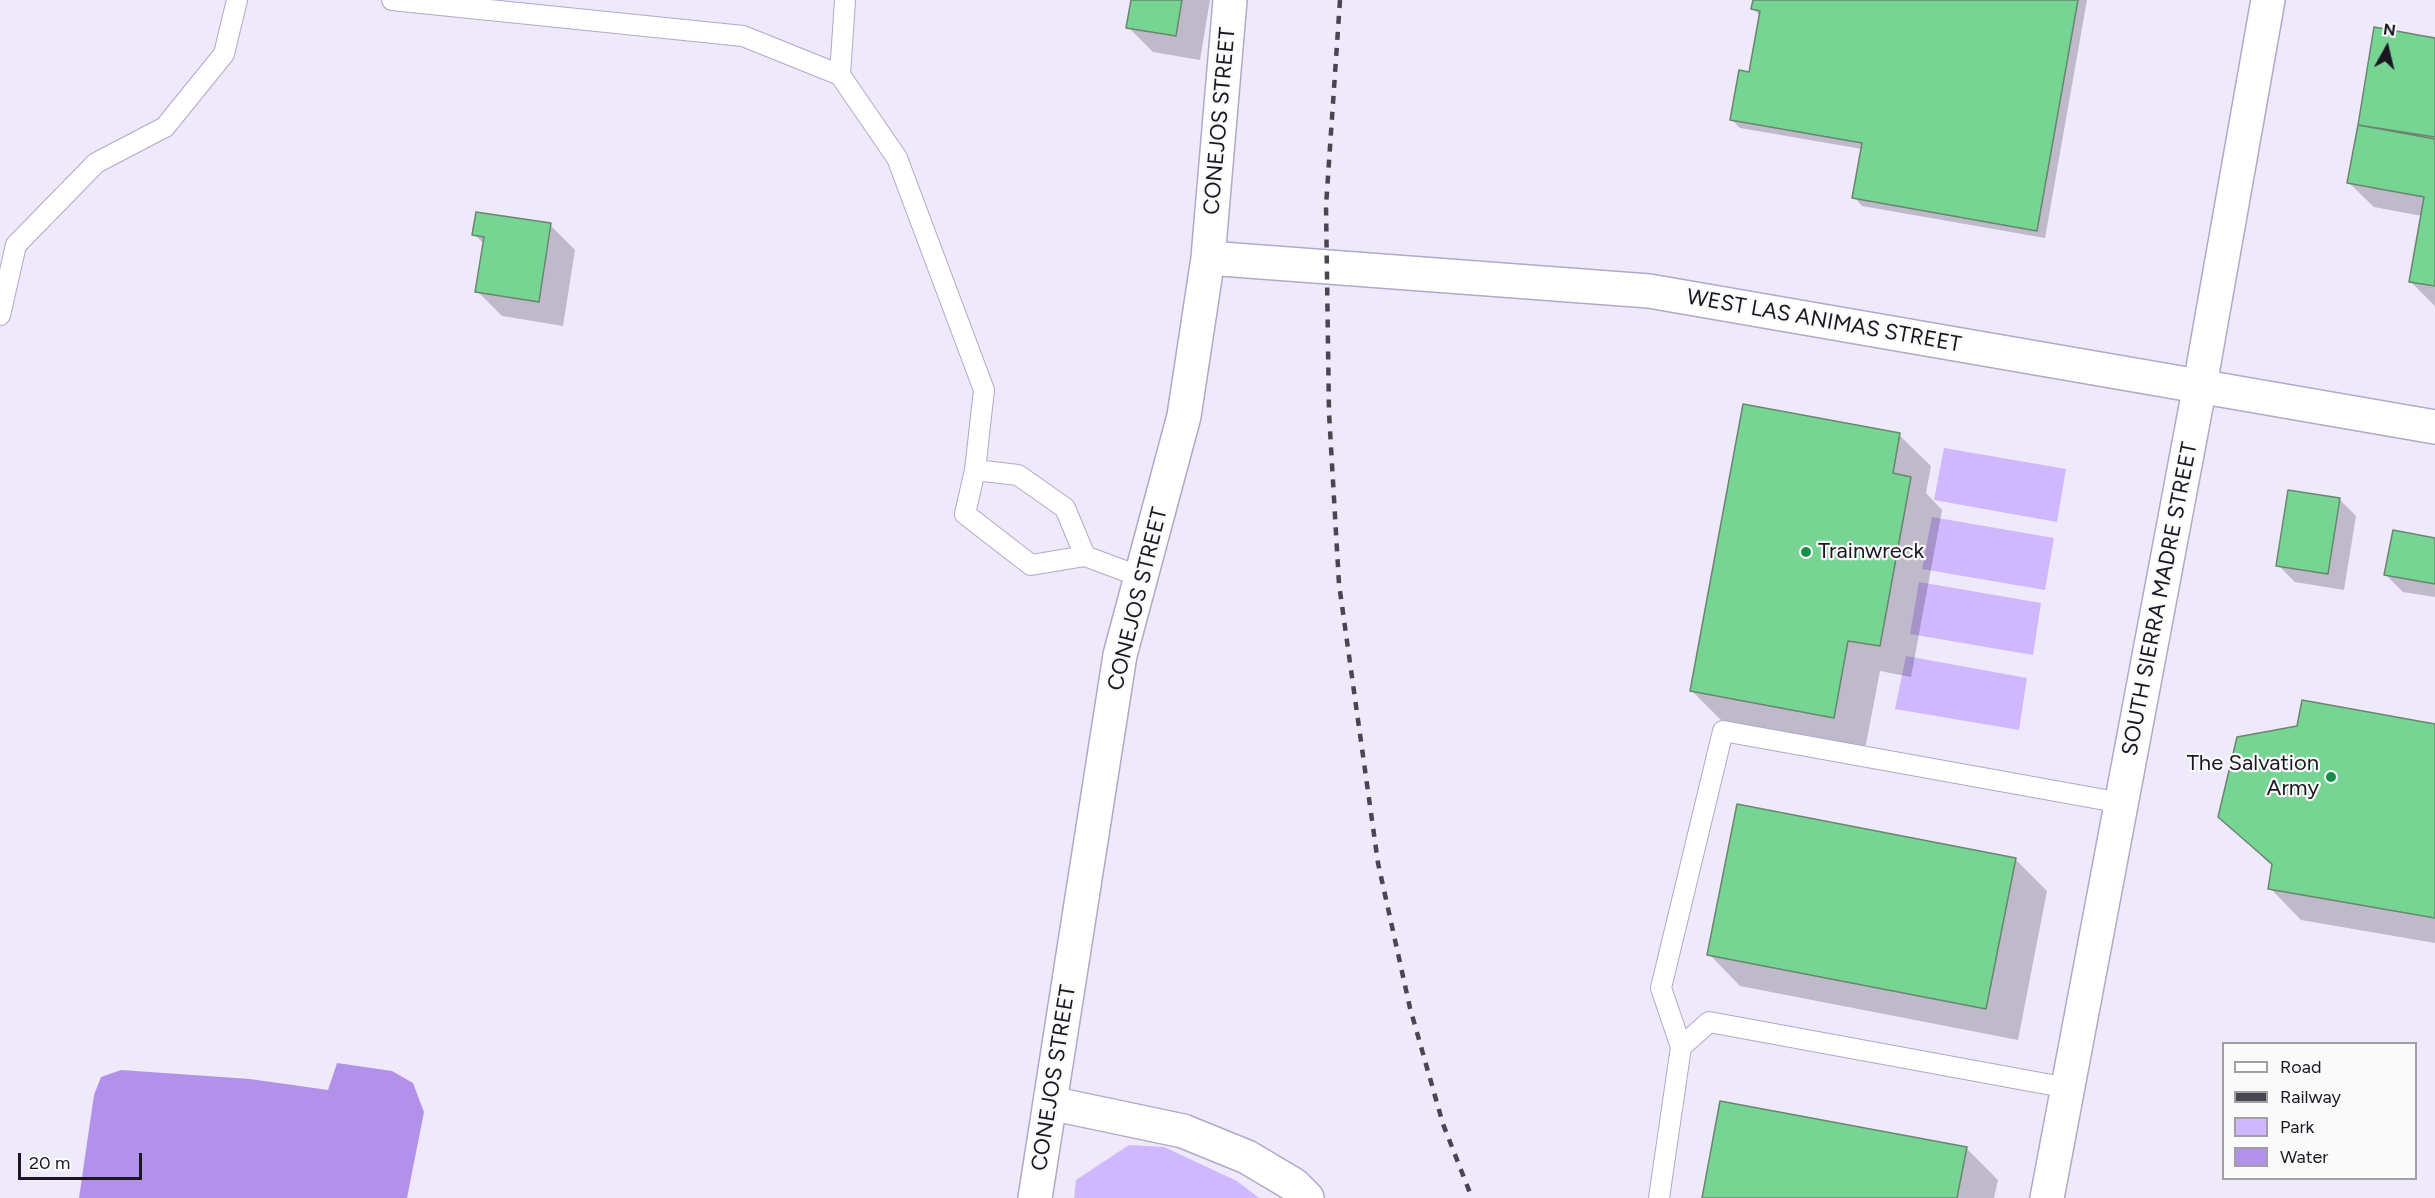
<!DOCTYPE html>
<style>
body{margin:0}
#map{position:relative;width:2435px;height:1198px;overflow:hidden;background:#efe9fc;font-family:Figtree,sans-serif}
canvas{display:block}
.legend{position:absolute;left:2222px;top:1042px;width:195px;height:138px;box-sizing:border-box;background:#fafafa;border:2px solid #a19fa4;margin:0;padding:8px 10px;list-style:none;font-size:18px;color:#1b1722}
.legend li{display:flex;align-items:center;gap:12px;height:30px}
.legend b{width:30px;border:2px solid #a19fa4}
.north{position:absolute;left:2357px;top:18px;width:60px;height:60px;-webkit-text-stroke:4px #fafafa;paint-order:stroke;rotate:8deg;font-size:16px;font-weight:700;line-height:24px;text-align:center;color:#1b1722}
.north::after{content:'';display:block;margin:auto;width:21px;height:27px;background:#1b1722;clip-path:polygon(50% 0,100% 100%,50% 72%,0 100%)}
.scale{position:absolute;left:18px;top:1153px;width:124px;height:27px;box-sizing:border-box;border:3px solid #1b1722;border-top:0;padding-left:8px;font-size:18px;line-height:21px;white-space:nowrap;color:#1b1722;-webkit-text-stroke:4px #fafafa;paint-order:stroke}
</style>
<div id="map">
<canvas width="2435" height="1198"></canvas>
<ul class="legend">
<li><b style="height:8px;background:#fff"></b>Road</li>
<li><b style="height:8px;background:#494551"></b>Railway</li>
<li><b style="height:16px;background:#cfb8fd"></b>Park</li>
<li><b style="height:16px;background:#b191e9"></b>Water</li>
</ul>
<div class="north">N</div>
<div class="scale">20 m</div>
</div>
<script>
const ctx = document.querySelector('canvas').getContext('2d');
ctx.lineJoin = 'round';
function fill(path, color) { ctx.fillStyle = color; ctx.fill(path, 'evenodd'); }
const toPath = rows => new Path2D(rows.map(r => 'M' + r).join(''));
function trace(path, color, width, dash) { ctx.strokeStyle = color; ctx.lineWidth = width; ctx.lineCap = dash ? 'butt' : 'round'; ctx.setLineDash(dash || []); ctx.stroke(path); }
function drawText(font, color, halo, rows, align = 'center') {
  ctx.font = font + ' Figtree,sans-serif'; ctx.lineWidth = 4.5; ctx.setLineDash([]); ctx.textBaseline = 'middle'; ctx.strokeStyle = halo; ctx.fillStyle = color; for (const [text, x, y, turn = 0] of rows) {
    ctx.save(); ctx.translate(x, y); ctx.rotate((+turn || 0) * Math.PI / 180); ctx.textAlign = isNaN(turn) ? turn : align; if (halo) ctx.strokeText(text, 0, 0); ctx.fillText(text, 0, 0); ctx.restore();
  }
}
const green = toPath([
 [1944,448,2066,469,2057,522,1934,500],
 [1932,517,2054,538,2045,590,1922,569],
 [1919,582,2041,603,2033,655,1910,634],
 [1906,656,2027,678,2019,730,1895,709],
 [1129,1145,1164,1147,1237,1181,1259,1198,1074,1198,1076,1180]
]);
const water = toPath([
 [337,1063,392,1071,413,1083,424,1112,407,1198,79,1198,94,1095,101,1077,121,1070,250,1079,328,1090]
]);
const shadow = toPath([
 [1132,0,1210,0,1200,60,1153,52,1128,27],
 [1754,0,2087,0,2045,238,1862,206,1854,197,1862,149,1740,128,1732,120,1750,74,1760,16,1753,8],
 [2375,29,2435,39,2435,306,2410,281,2422,216,2374,207,2349,183],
 [550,225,575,250,563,326,502,316,477,291,484,244,474,234],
 [1899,435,1931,466,1926,493,1942,510,1911,677,1880,671,1865,749,1723,722,1691,690],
 [2339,499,2356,516,2344,590,2295,582,2278,565],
 [2435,539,2435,597,2403,592,2386,575],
 [2435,725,2435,943,2301,920,2270,888,2273,867,2220,817],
 [2015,859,2047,891,2018,1040,1740,986,1709,954],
 [1966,1148,1998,1180,1994,1198,1704,1198]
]);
const building = toPath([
 [1131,0,1182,0,1176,36,1126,28,1131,0],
 [1753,0,2078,0,2037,231,1852,198,1862,143,1730,120,1739,70,1749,72,1760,11,1751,9,1753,0],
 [2374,27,2435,38,2435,137,2358,125,2374,27],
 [2358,125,2435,139,2435,286,2409,282,2424,197,2347,183,2358,125],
 [476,212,551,223,539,302,475,292,484,237,472,235,476,212],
 [1743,404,1900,433,1893,473,1911,477,1880,646,1848,641,1834,718,1690,691,1743,404],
 [2288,490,2340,498,2328,574,2276,566,2288,490],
 [2393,530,2435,538,2435,584,2384,575,2393,530],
 [2302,700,2435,724,2435,918,2268,889,2272,864,2218,817,2237,737,2297,726,2302,700],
 [1737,804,2016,858,1986,1009,1707,955,1737,804],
 [1720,1101,1967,1147,1957,1198,1702,1198,1720,1101]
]);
const service = toPath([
 [392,0,743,36,840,75],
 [845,0,840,75,897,158,984,390,975,470,965,514,1031,565,1085,556,1141,577],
 [0,315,16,245,96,163,165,127,224,54,237,0],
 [975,470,1018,475,1065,508,1085,556],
 [1681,1047,1661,988,1723,731,2122,803],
 [1659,1198,1681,1047,1709,1022,2068,1088]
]);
const minor = toPath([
 [1208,258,1649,291,2435,427],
 [1050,1103,1183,1131,1247,1157,1294,1185,1307,1198],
 [1035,1198,1120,655,1184,416,1208,258,1230,0]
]);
const tertiary = toPath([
 [2047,1198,2200,385,2268,0]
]);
const rail = toPath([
 [1340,0,1326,206,1329,413,1339,584,1378,863,1410,1008,1443,1124,1472,1198]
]);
const markers = [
 [1806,552,6,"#158f4a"],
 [2331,777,6,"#158f4a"]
];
const streetNames = [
 ["CONEJOS STREET",1220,121,-85],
 ["WEST LAS ANIMAS STREET",1824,321,10],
 ["CONEJOS STREET",1138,599,-76],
 ["SOUTH SIERRA MADRE STREET",2160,599,-79],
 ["CONEJOS STREET",1054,1078,-81]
];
const poiNames = [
 ["Trainwreck",1818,552],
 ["The Salvation",2319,764,"right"],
 ["Army",2319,789,"right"]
];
fill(green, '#cfb8fd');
fill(water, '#b191e9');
fill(shadow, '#0003');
fill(building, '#77d593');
trace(building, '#6a8570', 1.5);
trace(service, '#b2a8c7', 22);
trace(minor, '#b2a8c7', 36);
trace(tertiary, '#b2a8c7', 36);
trace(service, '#fff', 20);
trace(minor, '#fff', 33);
trace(tertiary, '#fff', 33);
trace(rail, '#494551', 4.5, [8, 8]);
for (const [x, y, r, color] of markers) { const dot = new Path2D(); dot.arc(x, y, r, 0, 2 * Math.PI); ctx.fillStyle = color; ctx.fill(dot); trace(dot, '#fafafa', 2); }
drawText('22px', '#1b1722', '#fafafa', streetNames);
drawText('22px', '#1b1722', '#fafafa', poiNames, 'left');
</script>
